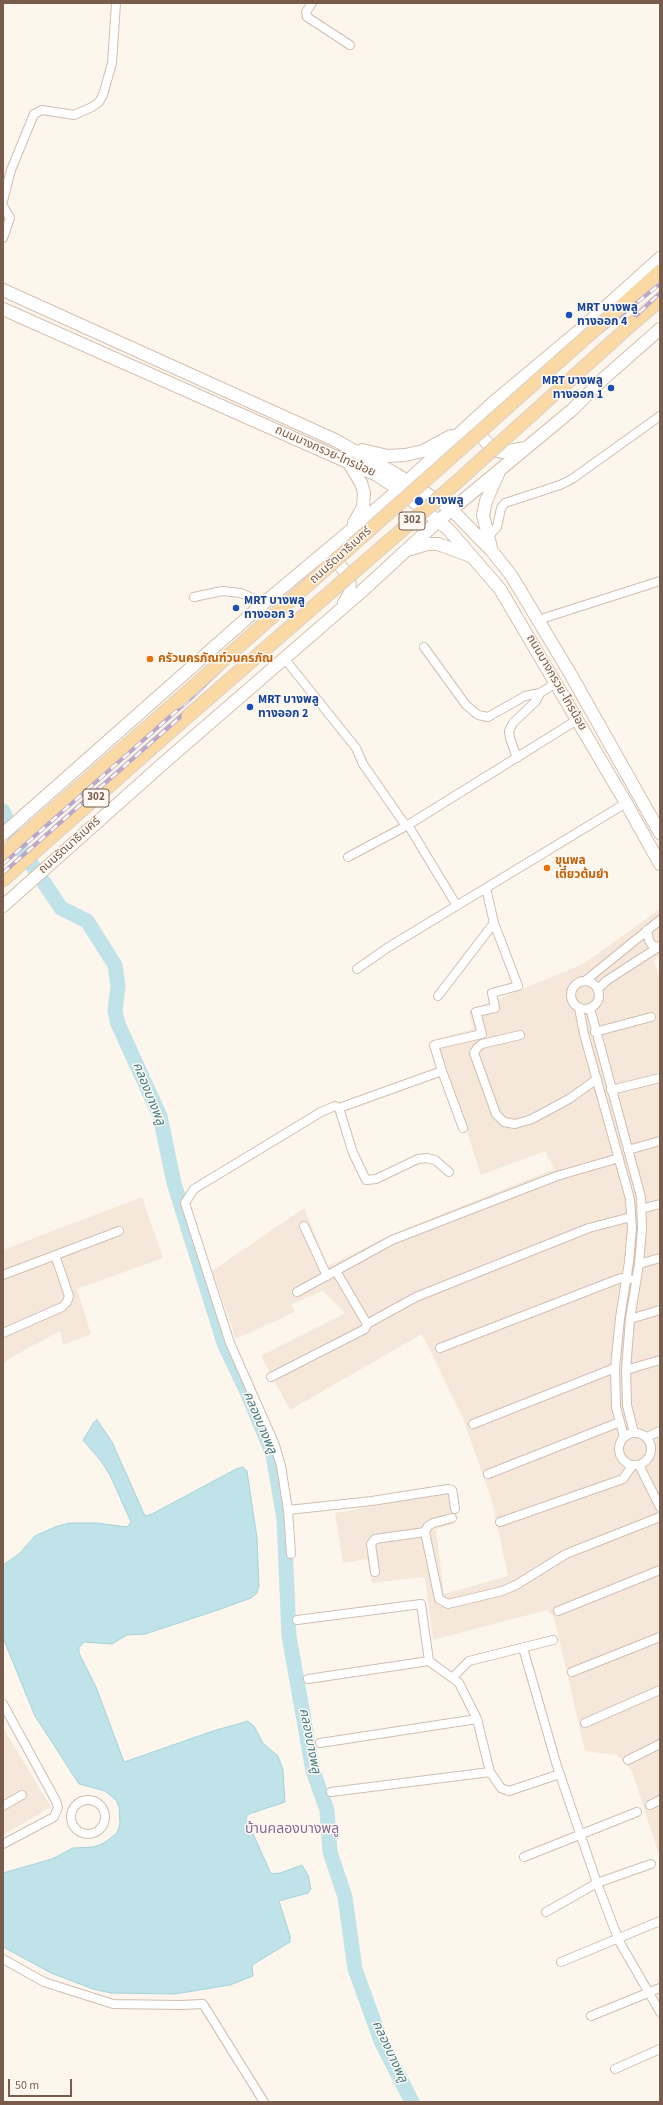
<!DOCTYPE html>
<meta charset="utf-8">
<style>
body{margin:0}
#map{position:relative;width:663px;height:2105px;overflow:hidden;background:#fdf6ec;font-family:"Source Sans 3",sans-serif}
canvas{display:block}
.frame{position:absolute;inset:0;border:4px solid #7a5c4d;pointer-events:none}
.scale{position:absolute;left:8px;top:2079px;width:64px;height:18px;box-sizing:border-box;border:2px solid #7a5c4d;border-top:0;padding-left:5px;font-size:12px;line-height:14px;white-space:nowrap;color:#7a5c4d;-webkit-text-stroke:3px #fffaf3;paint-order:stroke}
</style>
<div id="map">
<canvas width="663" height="2105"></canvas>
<div class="frame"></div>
<div class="scale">50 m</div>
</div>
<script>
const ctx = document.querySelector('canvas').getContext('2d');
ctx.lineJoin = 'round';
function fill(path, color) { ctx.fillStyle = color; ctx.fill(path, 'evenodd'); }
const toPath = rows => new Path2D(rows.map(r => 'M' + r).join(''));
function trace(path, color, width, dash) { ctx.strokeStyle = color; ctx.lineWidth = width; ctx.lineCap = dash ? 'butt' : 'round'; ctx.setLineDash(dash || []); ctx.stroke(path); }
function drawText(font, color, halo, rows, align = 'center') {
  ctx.font = font + ' "Source Sans 3","Noto Sans Thai",sans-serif'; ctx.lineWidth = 3; ctx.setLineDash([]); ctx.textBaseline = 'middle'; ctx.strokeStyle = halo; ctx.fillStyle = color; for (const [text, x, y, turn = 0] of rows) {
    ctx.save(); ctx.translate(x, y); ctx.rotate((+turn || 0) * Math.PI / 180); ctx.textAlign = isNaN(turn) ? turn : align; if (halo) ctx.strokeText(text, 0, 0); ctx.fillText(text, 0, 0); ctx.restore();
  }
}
const residential = toPath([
 [660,909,660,956,654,960,660,980,660,1858,632,1771,617,1755,585,1751,554,1617,547,1610,433,1640,425,1577,372,1583,367,1559,343,1563,335,1513,448,1493,454,1524,436,1529,444,1594,508,1576,492,1501,462,1416,422,1334,290,1410,261,1356,345,1313,323,1291,291,1304,295,1312,236,1339,212,1271,304,1208,328,1266,393,1234,554,1169,545,1151,481,1175,437,1039,473,1029,469,1011,583,964],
 [142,1197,163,1258,77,1289,91,1334,63,1345,60,1331,12,1357,3,1364,3,1250],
 [3,1728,51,1807,3,1835]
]);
const water = toPath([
 [97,1420,112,1442,145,1516,152,1514,236,1469,243,1467,247,1471,257,1538,259,1586,257,1593,251,1598,218,1610,145,1634,127,1635,112,1644,84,1642,79,1648,79,1653,96,1687,124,1762,213,1731,248,1721,254,1726,263,1743,278,1756,283,1770,285,1802,249,1814,246,1818,271,1874,280,1873,302,1865,308,1875,311,1889,308,1893,279,1901,290,1936,290,1942,252,1965,253,1976,230,1985,175,1994,111,1993,93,1989,51,1973,3,1947,3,1873,52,1859,73,1848,93,1847,104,1843,117,1833,120,1824,119,1807,116,1800,105,1791,79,1784,35,1716,3,1638,3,1565,19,1554,35,1536,55,1527,69,1523,97,1523,127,1527,131,1522,110,1475,101,1461,83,1440,94,1422,97,1420]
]);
const river = toPath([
 [3,811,16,841,61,908,87,921,115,965,118,986,115,1011,118,1024,160,1116,174,1183,224,1343,248,1394,273,1455,284,1519,289,1636,313,1771,327,1810,330,1852,345,1897,355,1969,381,2041,412,2102]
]);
const minor = toPath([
 [312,3,306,12,307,17,350,45],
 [3,201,11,170,34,114,42,110,74,115,92,107,99,102,103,95,112,63,116,3],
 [3,206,10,218,3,238],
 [488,537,497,527,501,508,505,503,560,485,572,479,660,416],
 [194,597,222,591,241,593,264,603],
 [538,620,660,581],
 [424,647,466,705,478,715,488,717,525,696,540,693],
 [284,658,356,748,363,764,406,826],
 [517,758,510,738,509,731,513,723,536,701,540,693,556,683],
 [408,825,457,906],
 [348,857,408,825,577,720],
 [647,930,649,941,653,946,659,947],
 [357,969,387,948,626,803],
 [585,981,660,920],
 '571 995a14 14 0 1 1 28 0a14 14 0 1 1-28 0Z',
 [598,989,606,981,660,946],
 [438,996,494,923,486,888],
 [579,1008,584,1034,630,1199,632,1228,629,1262,620,1318,615,1368,616,1407,624,1437],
 [590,1008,641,1197,642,1228,639,1264,630,1319,626,1370,627,1405,634,1433],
 [595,1032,651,1017],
 [520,1035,482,1044,477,1048,474,1053,496,1114,504,1122,515,1124,532,1119,569,1099,597,1079],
 [442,1071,463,1128],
 [611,1090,660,1078],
 [339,1108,442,1071,434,1045,482,1034,476,1012,495,1008,492,993,518,986,494,923],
 [628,1150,660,1141],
 [641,1209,660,1204],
 [304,1226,327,1276],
 [639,1264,660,1258],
 [3,1275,119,1231],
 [297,1292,392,1240,557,1176,619,1158],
 [630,1319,660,1310],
 [367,1324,416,1297,589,1228,631,1217],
 [3,1333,62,1307,67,1302,69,1296,55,1255],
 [440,1348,621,1278,630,1279],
 [626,1370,660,1360],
 [271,1377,365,1329,367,1324,336,1271],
 [473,1424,615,1368],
 '619 1449a16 16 0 1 1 32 0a16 16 0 1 1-32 0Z',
 [647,1437,660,1431],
 [639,1465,660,1507],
 [488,1474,620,1422],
 [288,1510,372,1501,448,1489,452,1490,453,1494,455,1509],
 [452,1518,433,1523,428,1526,425,1532,439,1599,448,1604,502,1591,516,1585,566,1554,660,1517],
 [500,1522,623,1479,632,1466],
 [291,1554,288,1510,281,1466,275,1445,230,1343,185,1203,194,1189,321,1112,335,1106,339,1108,353,1153,366,1180,376,1179,418,1159,427,1158,435,1160,449,1172],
 [375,1572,371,1544,375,1539,425,1532],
 [558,1611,660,1570],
 [297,1620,421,1604,429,1661,459,1683,477,1719,490,1772,501,1788,509,1791,560,1774],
 [523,1648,557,1766,597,1883,619,1941,660,2012],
 [572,1672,660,1637],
 [452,1678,469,1661,553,1640],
 [308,1679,429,1661],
 [3,1704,56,1801,58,1807,54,1817,3,1844],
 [585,1723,660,1690],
 [320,1743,477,1719],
 [628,1760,660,1744],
 [331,1792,490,1772],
 '71 1817a17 17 0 1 1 34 0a17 17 0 1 1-34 0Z',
 [650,1805,660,1800],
 [3,1806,22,1795],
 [524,1857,637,1812],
 [546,1912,597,1883,651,1864],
 [3,1959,44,1982,113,2004,180,2005,203,2004,264,2102],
 [561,1962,660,1921],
 [591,2016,660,1988],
 [615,2069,660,2049]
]);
const secondary = toPath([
 [3,290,335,440,396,474,452,510,491,550,511,575,571,675,660,833],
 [3,309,377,475,398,489,448,529,500,589,626,803,660,864],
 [479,423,481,436,493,450,502,452,526,448],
 [362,450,388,456,405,455,423,451,451,436],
 [347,460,361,483,364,493,363,507,354,523],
 [491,548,483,515,486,501,498,474],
 [411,549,427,544,438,544,468,555],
 [324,561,339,564,349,577,350,593,344,603],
 [3,834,264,603,389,498,496,400,581,329,660,258],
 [3,906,166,761,361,592,438,521,572,410,603,379,660,329]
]);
const primary = toPath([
 [619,308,660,271],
 [633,323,660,300],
 [3,854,175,703],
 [3,880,188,716]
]);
const rail = toPath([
 [3,864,190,699,276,616,413,495,563,362,660,284],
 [3,873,195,704,287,628,424,507,574,375,660,293]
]);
const primaryBridge = toPath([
 [175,703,619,308],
 [188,716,449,489,633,323]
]);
const markers = [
 [569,315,4,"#1a4fb4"],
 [611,388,4,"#1a4fb4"],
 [419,501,5,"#1a4fb4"],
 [236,608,4,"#1a4fb4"],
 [150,659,4,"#e8710a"],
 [250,707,4,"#1a4fb4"],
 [547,868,4,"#e8710a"]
];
const shields = [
 [412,521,26],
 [96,798,26]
];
const shieldNames = [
 ["302",412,521],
 ["302",96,798]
];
const transitNames = [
 ["MRT บางพลู",577,308],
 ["ทางออก 4",577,322],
 ["MRT บางพลู",603,381,"right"],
 ["ทางออก 1",603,395,"right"],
 ["บางพลู",428,501],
 ["MRT บางพลู",244,601],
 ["ทางออก 3",244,615],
 ["MRT บางพลู",258,700],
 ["ทางออก 2",258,714]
];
const streetNames = [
 ["ถนนบางกรวย-ไทรน้อย",325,452,24],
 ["ถนนรัตนาธิเบศร์",341,556,-42],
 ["ถนนบางกรวย-ไทรน้อย",556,683,60],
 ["ถนนรัตนาธิเบศร์",70,846,-42]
];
const foodNames = [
 ["ครัวนครภัณฑ์วนครภัณ",158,659],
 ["ขุนพล",555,861],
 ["เตี๋ยวต้มยำ",555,875]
];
const waterNames = [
 ["คลองบางพลู",148,1094,68],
 ["คลองบางพลู",259,1423,67],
 ["คลองบางพลู",309,1741,79],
 ["คลองบางพลู",389,2052,65]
];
const quarterNames = [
 ["บ้านคลองบางพลู",292,1830]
];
fill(residential, '#f5e8da');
fill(water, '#bfe3e8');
trace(water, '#a5d3da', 1);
trace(river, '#bfe3e8', 15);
trace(minor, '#d1beb0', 10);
trace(secondary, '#d6c0b0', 14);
trace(primary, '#dad1cd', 15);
trace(minor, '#fff', 8);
trace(secondary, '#fff', 12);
trace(primary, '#fbd9a5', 13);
trace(rail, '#b9a8c9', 4);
trace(rail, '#fffaf3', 2.5, [8]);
trace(primaryBridge, '#dad1cd', 15, []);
trace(primaryBridge, '#fbd9a5', 13);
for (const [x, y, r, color] of markers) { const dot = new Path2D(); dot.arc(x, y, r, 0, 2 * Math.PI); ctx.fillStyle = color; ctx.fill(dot); trace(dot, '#fffaf3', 1.5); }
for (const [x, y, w] of shields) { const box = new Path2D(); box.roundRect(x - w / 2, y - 9, w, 18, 3); ctx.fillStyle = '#fffaf3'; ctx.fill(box); trace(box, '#7a5c4d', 1); }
drawText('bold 11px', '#7a5c4d', null, shieldNames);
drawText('bold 12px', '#164399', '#fffaf3', transitNames, 'left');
drawText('12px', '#7a5c4d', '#fffaf3', streetNames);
drawText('bold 12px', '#c56008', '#fffaf3', foodNames, 'left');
drawText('italic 13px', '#437c86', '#fffaf3', waterNames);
drawText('14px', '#846695', '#fffaf3', quarterNames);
</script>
